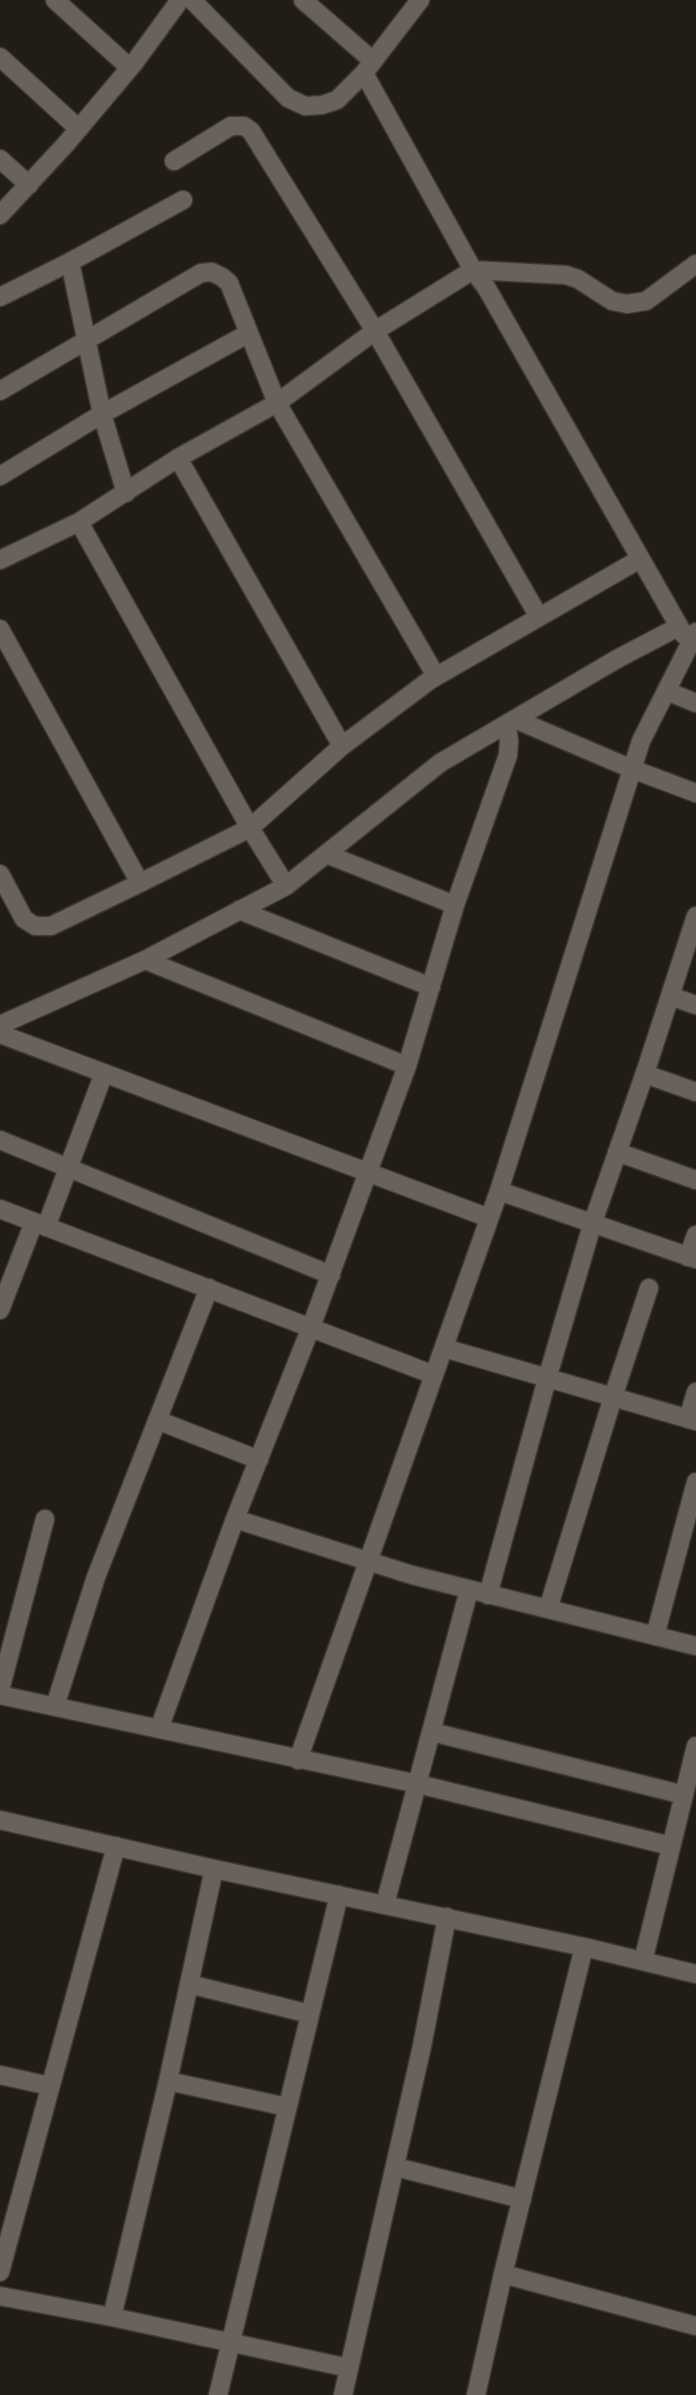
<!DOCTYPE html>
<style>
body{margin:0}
canvas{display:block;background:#211c15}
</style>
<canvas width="696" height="2395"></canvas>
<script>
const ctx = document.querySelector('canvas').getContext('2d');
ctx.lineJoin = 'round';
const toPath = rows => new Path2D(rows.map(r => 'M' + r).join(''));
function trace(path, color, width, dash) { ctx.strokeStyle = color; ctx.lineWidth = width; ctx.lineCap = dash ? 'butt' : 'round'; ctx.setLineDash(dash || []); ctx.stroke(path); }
const minor = toPath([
 [55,0,130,68],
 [192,0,288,98,305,106,322,105,337,100,364,73,420,0],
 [303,0,373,61],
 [0,57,79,129],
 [364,73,473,270,486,287,684,635],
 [0,159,29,185],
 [174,161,231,126,244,126,251,131,375,331,539,617],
 [0,215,65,145,134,63,180,0],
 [70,262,102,414,126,493],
 [0,297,70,262,183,200],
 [0,391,201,273,212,272,222,277,229,283,277,403,436,676],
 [178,458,342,746],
 [0,476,102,414,249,333],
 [79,522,250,828,286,886],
 [0,560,79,522,178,458,277,403,375,331,473,270,566,275,578,279,612,301,627,304,646,301,696,264],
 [0,629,140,883],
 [666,691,696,703],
 [517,720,632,769,696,793],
 [326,854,455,905],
 [0,874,24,919,35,926,51,926,140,883,250,828,342,746,430,680,640,559],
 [239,910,431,987],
 [145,960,407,1066],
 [670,996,696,1005],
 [0,1025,145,960,286,886,440,763,617,659,678,627],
 [0,1034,489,1218],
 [645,1074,696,1092],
 [0,1140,331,1275],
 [617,1152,696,1180],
 [499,1191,696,1259],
 [0,1209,434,1375],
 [46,1227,104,1073],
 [688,1257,696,1235],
 [0,1310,34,1222],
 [444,1348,696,1421],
 [688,1419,696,1392],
 [157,1420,259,1460],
 [235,1519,412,1575,696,1646],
 [488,1595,547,1379,592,1225,647,1067,696,916],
 [548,1609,613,1397,649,1288],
 [655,1636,696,1482],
 [0,1690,45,1519],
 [0,1695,418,1784,671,1846],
 [55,1706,96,1577,209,1288],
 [159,1729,235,1519,311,1327,407,1066,455,905,508,755,509,741,507,725],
 [432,1732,684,1795],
 [298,1760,499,1191,641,741,696,632],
 [0,1820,214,1869,584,1947,696,1974],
 [385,1904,469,1590],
 [643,1961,696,1746],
 [189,1984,310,2014],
 [0,2075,50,2086],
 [168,2081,287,2107],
 [396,2167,522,2199],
 [0,2272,116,1846],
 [503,2274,696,2326],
 [0,2296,112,2317,349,2368],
 [112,2317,168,2081,214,1869],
 [218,2395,339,1895],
 [343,2395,422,2046,447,1917],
 [476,2395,503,2274,584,1947]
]);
trace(minor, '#3d3934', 21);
trace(minor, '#68625a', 18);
</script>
